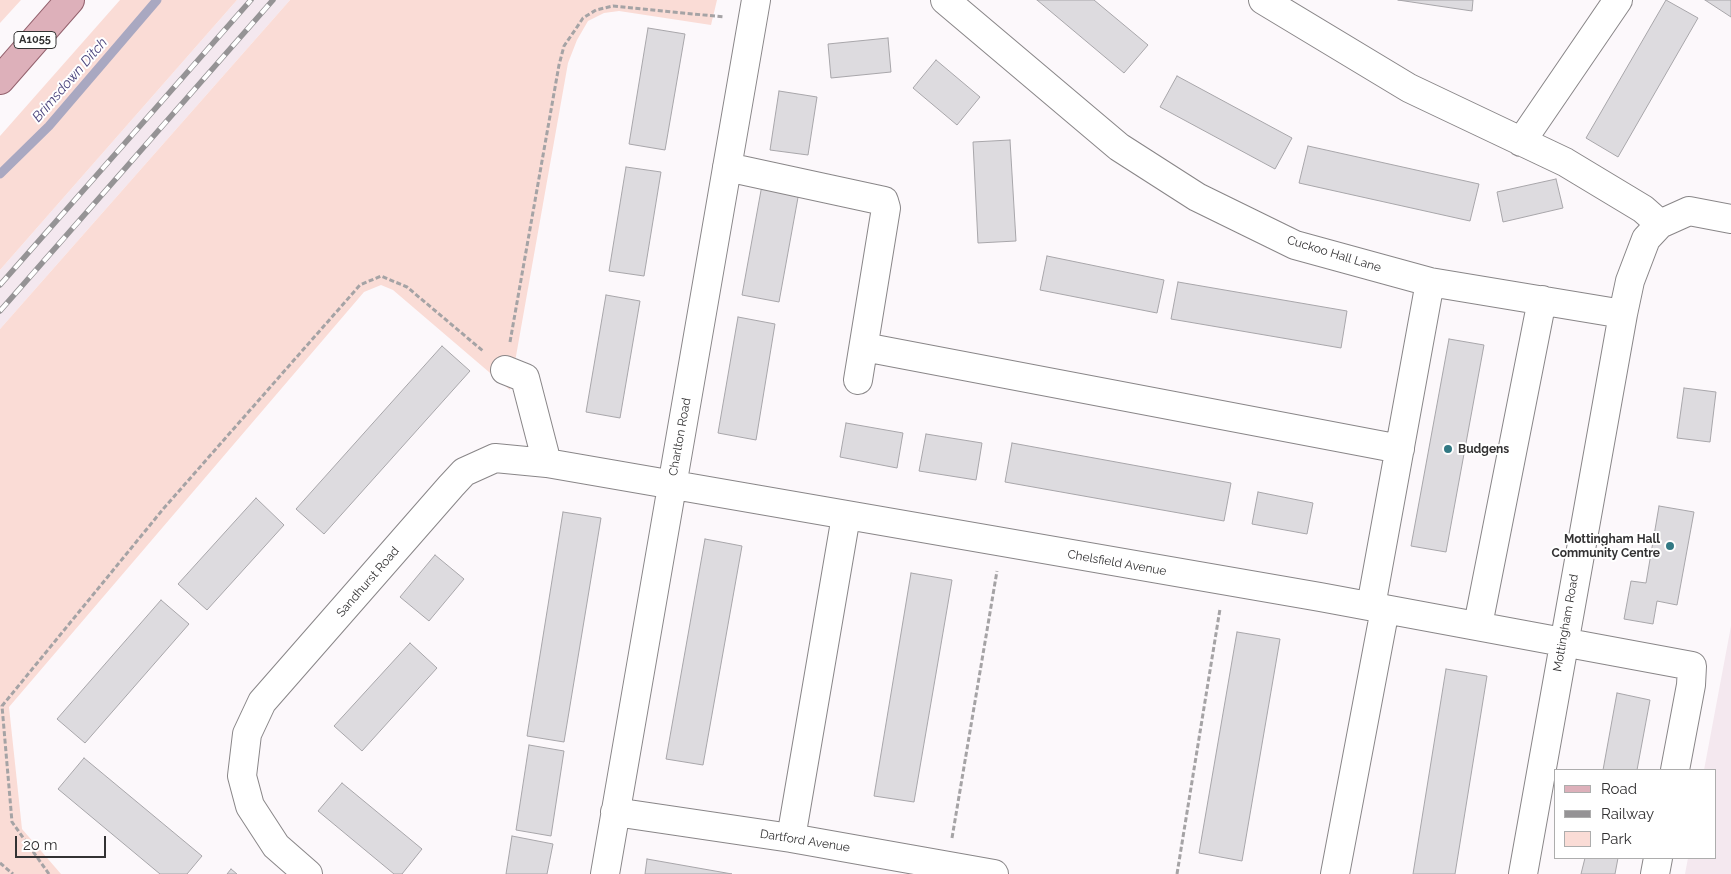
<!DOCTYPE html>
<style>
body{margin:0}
#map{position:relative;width:1731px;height:874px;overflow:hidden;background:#fcf8fb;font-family:Raleway,sans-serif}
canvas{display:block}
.legend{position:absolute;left:1554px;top:769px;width:162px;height:90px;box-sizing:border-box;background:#fff;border:1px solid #adadad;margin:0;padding:6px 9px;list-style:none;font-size:15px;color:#333233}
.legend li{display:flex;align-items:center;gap:10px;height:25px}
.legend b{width:25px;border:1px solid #adadad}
.scale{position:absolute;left:15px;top:836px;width:91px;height:22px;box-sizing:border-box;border:2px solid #333233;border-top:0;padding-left:6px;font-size:15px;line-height:18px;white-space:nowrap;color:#333233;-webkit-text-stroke:4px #fff;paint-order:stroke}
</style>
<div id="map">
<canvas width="1731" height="874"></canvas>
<ul class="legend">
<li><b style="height:6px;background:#ddb0ba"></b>Road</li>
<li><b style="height:6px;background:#959395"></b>Railway</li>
<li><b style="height:14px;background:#fadcd6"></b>Park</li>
</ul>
<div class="scale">20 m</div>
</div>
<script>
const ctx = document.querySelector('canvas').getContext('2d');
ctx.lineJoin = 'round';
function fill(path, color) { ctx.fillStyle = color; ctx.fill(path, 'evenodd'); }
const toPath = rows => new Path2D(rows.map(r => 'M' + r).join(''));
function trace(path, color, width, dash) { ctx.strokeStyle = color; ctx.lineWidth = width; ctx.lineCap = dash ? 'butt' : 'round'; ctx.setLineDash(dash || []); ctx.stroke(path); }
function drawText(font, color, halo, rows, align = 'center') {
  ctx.font = font + ' Raleway,sans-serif'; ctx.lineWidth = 4; ctx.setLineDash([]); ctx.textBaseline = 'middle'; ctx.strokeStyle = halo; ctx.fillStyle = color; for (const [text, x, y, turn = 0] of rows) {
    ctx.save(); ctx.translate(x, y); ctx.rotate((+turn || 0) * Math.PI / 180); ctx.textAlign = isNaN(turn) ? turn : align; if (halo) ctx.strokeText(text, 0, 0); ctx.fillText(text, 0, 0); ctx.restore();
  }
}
const built = toPath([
 [237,0,290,0,0,329,0,270],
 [1731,626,1731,874,1685,874,1688,858,1715,858,1715,770,1704,770]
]);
const green = toPath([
 [0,0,21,0,0,23],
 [120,0,237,0,0,270,0,136],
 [290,0,717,0,711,25,619,11,604,13,588,21,577,40,568,63,510,390,393,290,381,285,364,292,9,707,22,829,61,874,0,874,0,329]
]);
const stream = toPath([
 [0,174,49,126,157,0]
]);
const building = toPath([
 [1037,0,1094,0,1148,45,1124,73,1037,0],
 [1398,0,1473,0,1472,11,1398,0],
 [1666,0,1698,18,1618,157,1586,138,1666,0],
 [1705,0,1731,0,1731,17,1705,0],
 [648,28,685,34,665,150,629,144,648,28],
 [888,38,891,72,831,78,828,44,888,38],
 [936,60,980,97,957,125,913,88,936,60],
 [1177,76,1292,138,1275,169,1160,107,1177,76],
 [779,91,817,97,808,155,770,150,779,91],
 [1010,140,1016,241,978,243,973,142,1010,140],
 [1308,146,1479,184,1470,221,1299,183,1308,146],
 [626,167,661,172,644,276,609,271,626,167],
 [1556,179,1563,208,1503,222,1497,192,1556,179],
 [762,185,799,192,779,302,742,295,762,185],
 [1047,256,1164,280,1157,313,1040,290,1047,256],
 [1178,282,1347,311,1341,348,1171,319,1178,282],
 [606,295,640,301,620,418,586,412,606,295],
 [738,317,775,324,756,440,718,433,738,317],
 [1449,339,1484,345,1446,552,1411,546,1449,339],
 [442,346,470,371,324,534,296,509,442,346],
 [1684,388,1716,392,1710,442,1677,438,1684,388],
 [846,423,903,433,897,468,840,457,846,423],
 [926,434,982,443,976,480,919,471,926,434],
 [1012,443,1231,483,1224,521,1005,482,1012,443],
 [1258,492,1313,503,1307,534,1252,524,1258,492],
 [256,498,284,525,207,610,178,584,256,498],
 [1659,506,1694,512,1677,605,1657,601,1653,624,1624,619,1631,581,1646,583,1659,506],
 [563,512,601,518,564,742,527,736,563,512],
 [705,539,742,546,703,765,666,759,705,539],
 [435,555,464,579,429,621,400,597,435,555],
 [911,573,952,580,914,802,874,796,911,573],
 [161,600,189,624,85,743,57,719,161,600],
 [1237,632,1280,639,1242,861,1199,853,1237,632],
 [410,643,437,668,362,751,334,726,410,643],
 [1446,669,1487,676,1455,874,1413,874,1446,669],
 [1617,693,1650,700,1637,770,1603,770,1617,693],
 [529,745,564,751,551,836,516,830,529,745],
 [84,758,202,856,187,874,160,874,58,789,84,758],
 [342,783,422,849,402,874,394,874,318,811,342,783],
 [512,836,553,844,547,874,506,874,512,836],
 [1585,858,1618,858,1615,874,1581,874,1585,858],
 [647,859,732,874,645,874,647,859],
 [231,869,237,874,227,874,231,869]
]);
const path = toPath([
 [510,342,559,65,564,46,575,30,583,18,596,10,613,6,724,17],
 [952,838,997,571],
 [0,863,13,874],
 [49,874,12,822,2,706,164,508,360,285,381,276,407,287,483,351],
 [1177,874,1220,609]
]);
const minor = toPath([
 [945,0,1119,147,1197,197,1295,245,1430,282,1623,314,1630,281,1646,239,1660,224,1689,211,1731,219],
 [1263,0,1409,88,1565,162,1643,209,1660,224],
 [1521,142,1618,0],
 [727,167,884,201,886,208,858,380],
 [864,347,1400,449],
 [505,370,525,378,547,463],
 [1371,606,1430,282],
 [1478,625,1542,300],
 [615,812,791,838,994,874],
 [791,838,846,516],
 [308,874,276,846,250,806,242,776,247,734,262,702,451,486,464,472,495,458,547,463,1320,597,1692,666,1691,685,1675,770],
 [605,874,756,0],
 [1335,874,1385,609],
 [1523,874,1623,314],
 [1655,874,1658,858]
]);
const major = toPath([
 [0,80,70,0]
]);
const rail = toPath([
 [0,285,251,0],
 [0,311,273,0]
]);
const markers = [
 [1448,449,5,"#327984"],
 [1670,546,5,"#327984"]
];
const shields = [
 [35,40,42]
];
const shieldNames = [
 ["A1055",35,40]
];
const streetNames = [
 ["Cuckoo Hall Lane",1334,254,17],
 ["Charlton Road",680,437,-80],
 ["Chelsfield Avenue",1117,563,10],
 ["Sandhurst Road",368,582,-49],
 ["Mottingham Road",1566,623,-80],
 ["Dartford Avenue",805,841,9]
];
const poiNames = [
 ["Budgens",1458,449],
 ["Mottingham Hall",1660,539,"right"],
 ["Community Centre",1660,553,"right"]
];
const waterNames = [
 ["Brimsdown Ditch",70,80,-49]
];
fill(built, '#f4e8ef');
fill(green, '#fadcd6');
trace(stream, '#a9a8c1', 9);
fill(building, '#dddbdf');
trace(building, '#a8a6aa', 1);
trace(minor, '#898688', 30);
trace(major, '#93616d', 30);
trace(path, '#a5a3a5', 3, [5, 2.5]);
trace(minor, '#fff', 28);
trace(major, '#ddb0ba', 28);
trace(rail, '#959395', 5.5);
trace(rail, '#fff', 4, [11]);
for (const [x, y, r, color] of markers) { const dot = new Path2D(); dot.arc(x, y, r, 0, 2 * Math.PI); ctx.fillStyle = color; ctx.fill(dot); trace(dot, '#fff', 2); }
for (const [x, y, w] of shields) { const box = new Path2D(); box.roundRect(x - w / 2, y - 8.5, w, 17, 4); ctx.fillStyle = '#fff'; ctx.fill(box); trace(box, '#333233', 1); }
drawText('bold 11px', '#333233', null, shieldNames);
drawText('12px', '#333233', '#fff', streetNames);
drawText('bold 12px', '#333233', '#fff', poiNames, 'left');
drawText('italic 14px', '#4c457d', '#fff', waterNames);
</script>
